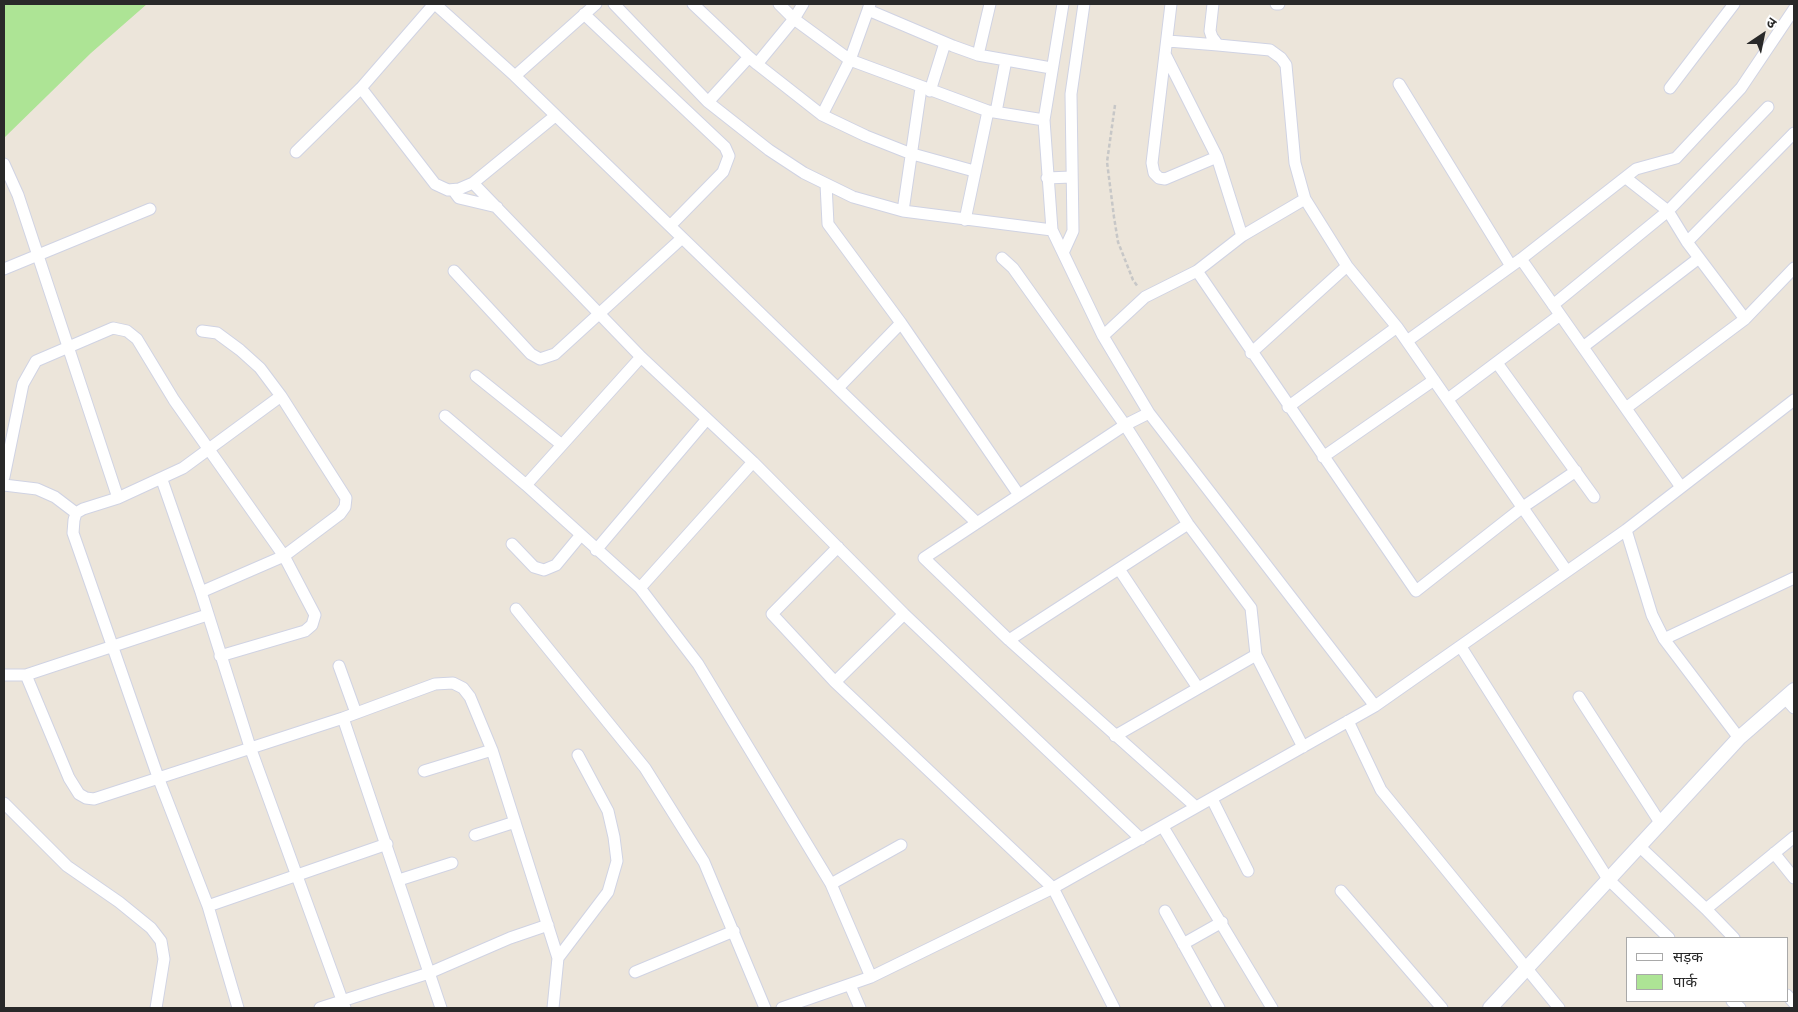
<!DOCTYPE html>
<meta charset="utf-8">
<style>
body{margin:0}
#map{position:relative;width:1798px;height:1012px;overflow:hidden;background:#ece5da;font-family:"Titillium Web","Noto Sans Devanagari",sans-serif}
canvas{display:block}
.frame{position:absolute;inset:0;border:5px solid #292929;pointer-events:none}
.legend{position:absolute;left:1626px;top:937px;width:162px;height:65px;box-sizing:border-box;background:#fff;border:1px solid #a9a9a9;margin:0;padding:6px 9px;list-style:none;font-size:15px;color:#292929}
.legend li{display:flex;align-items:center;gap:10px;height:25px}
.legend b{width:25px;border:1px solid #a9a9a9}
.north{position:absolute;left:1738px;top:10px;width:50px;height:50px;-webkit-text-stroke:4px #fff;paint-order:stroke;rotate:34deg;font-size:14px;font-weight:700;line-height:20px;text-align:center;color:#292929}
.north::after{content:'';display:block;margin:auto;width:18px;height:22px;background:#292929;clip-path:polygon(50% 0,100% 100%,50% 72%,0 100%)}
</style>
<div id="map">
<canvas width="1798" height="1012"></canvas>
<div class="frame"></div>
<ul class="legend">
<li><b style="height:6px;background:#fff"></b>सड़क</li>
<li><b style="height:14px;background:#ade495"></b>पार्क</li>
</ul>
<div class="north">उ</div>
</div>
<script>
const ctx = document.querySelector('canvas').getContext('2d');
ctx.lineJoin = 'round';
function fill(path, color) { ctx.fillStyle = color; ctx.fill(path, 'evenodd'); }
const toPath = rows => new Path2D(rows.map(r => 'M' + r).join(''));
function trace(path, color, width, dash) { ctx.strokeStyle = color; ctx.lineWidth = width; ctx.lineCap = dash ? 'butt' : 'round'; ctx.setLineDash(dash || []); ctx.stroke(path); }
const green = toPath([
 [4,4,147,4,91,53,4,138]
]);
const path = toPath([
 [1115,105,1107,162,1114,217,1118,242,1133,280,1138,287]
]);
const minor = toPath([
 [435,4,515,76,977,523],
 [614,4,708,102,769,150,804,173,853,197,903,211,1052,230],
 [693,4,749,57],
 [779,4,794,19,850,60,988,111,1044,120],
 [870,4,868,10,953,46,978,55,1051,68],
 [1063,4,1044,120,1052,230,1103,336,1149,413,1375,706],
 [1171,4,1152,163,1154,173,1159,178,1165,179,1217,157],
 [1213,4,1210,31,1212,37,1218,45,1270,50,1281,58,1286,65,1295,163,1305,199,1347,266,1397,327,1566,570],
 [1276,4,1279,4],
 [584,14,725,147,729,156,723,172,670,226],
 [1168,41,1218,45],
 [978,55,990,4],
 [1166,56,1217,157,1242,236],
 [757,64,822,115,866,136,909,153,974,171],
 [515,76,596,4],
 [1399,84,1511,266],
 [361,88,435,184,448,190,459,189,473,183,555,116],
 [1670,88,1734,4],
 [930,91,945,43],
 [708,102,749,57,757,64,794,19,803,4],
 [996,112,1006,60],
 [822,115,850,60,868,10],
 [296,152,361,88,434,4],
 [4,164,18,195,118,498],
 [1047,178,1071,177],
 [1626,178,1668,211,1687,242,1745,319],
 [473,183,641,357,753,462,904,614,1141,839],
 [826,184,828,224,901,323,1019,495],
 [453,190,459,198,497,207],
 [903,211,921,88],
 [965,220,988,111],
 [1687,242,1794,133],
 [1063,253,1073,231,1071,94,1084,4],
 [1002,258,1013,268,1125,425,1188,524,1251,608,1256,655,1303,747],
 [1521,259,1681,487],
 [4,269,150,209],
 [454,271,531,354,540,359,555,354,681,239],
 [1197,271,1416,591,1523,507,1576,471],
 [1553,305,1668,211,1768,107],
 [1103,336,1145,297,1197,271,1242,236,1305,199],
 [1407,341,1521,259,1636,169,1676,158,1741,88,1794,9],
 [1583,347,1699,258],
 [1251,353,1347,266],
 [1497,363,1594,497],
 [476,376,562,445],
 [838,388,901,323],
 [1448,399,1560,315],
 [1288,407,1397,327],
 [1626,408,1745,319,1794,268],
 [1149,413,1125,425,924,558,1009,640,1196,807],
 [445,416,526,485,640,588,698,664,831,884,871,977],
 [1323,457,1434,380],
 [4,477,23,384,36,361,113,328,127,331,137,339,174,400,284,556,315,615,312,625,305,631,220,656],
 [162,480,201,592,250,747,345,1008],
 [4,485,37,489,55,497,76,513],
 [526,485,641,357],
 [1626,530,1652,615,1664,639,1739,738],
 [512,544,534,567,544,570,556,565,580,536],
 [838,547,772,614,835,682,1053,888,1114,1008],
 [596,550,707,419],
 [1119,569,1198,688],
 [640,588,753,462],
 [201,592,284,556,340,514,345,507,346,498,281,396,260,368,240,350,217,333,202,331],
 [516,609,645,768,704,862,765,1008],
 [1664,639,1794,578],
 [1009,640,1188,524],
 [1461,647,1608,879,1669,938],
 [339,666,356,713],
 [4,675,26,675,207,615],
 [26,675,69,778,79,794,86,798,94,799,343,718,435,684,453,683,463,688,470,697,492,750,558,958,553,1008],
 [835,682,904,614],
 [1579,697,1661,824],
 [1785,698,1794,708],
 [343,718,441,1008],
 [1348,721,1381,790,1559,1008],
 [1115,736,1256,655],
 [424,771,492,750],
 [1212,799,1248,871],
 [4,803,67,866,119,902,151,928,161,941,164,959,156,1008],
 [1163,827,1272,1008],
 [475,835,515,822],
 [1639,846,1706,909,1734,938],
 [1774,853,1794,878],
 [399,880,452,863],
 [831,884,901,845],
 [1341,891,1442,1008],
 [208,906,387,844],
 [1706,909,1794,837],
 [1165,911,1219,1008],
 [1183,944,1222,922],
 [558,958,608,892,617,861,614,837,608,811,578,755],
 [635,972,734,931],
 [850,985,860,1008],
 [1787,995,1794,1003],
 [1732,1001,1740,1008],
 [238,1008,208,906,158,777,73,533,74,520,76,513,83,509,118,498,183,468,281,396],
 [320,1008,429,973,510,938,548,925],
 [782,1008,871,977,1053,888,1375,706,1626,530,1794,400]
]);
const tertiary = toPath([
 [1490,1008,1739,738,1794,690]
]);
fill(green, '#ade495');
trace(minor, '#d0d3e3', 13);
trace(tertiary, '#d0d3e3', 16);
trace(path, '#c7c7c7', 2.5, [4, 2.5]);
trace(minor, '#fff', 11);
trace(tertiary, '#fff', 14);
</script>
